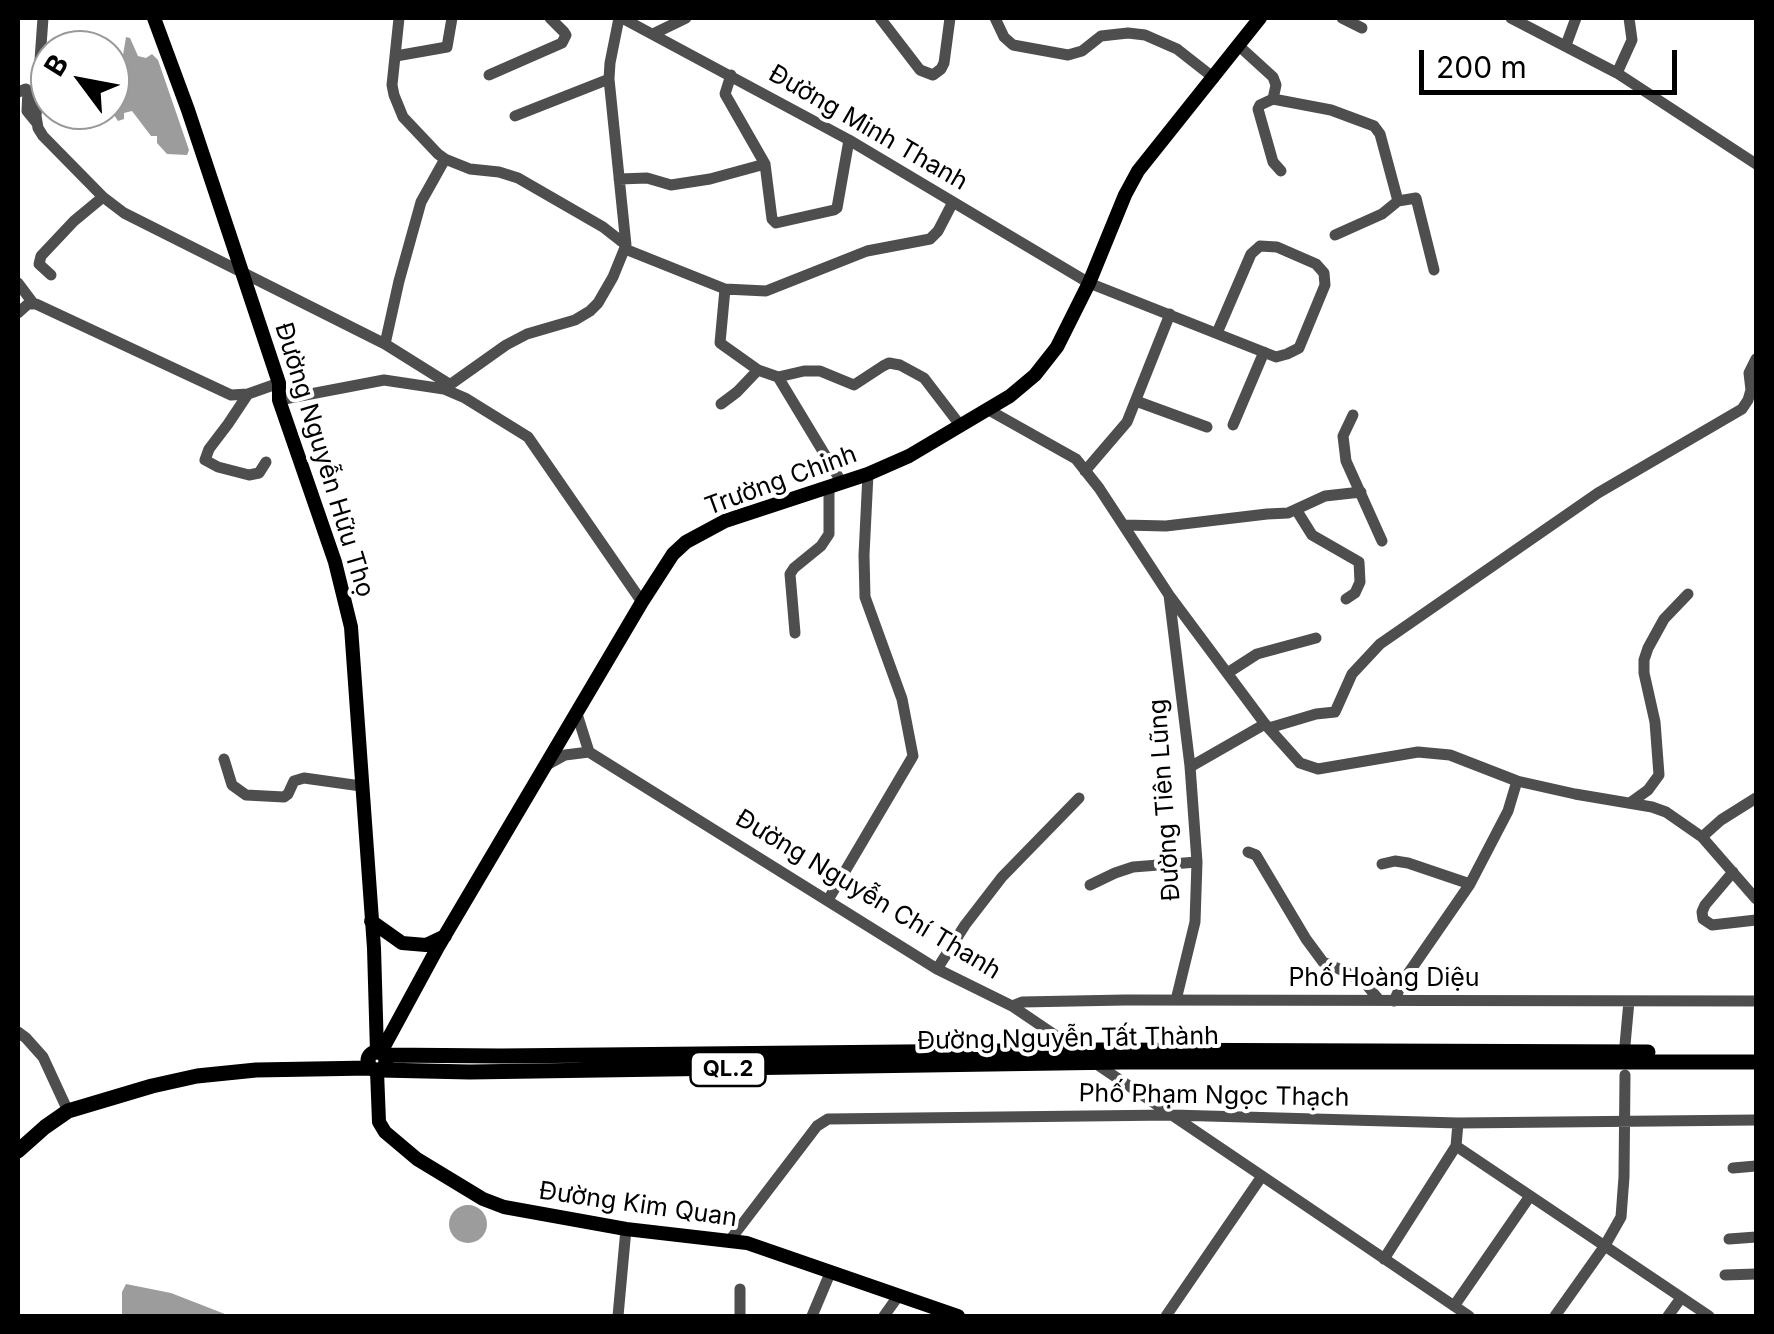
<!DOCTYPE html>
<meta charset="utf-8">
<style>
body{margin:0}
#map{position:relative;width:1774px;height:1334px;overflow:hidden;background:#fff;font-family:Inter,sans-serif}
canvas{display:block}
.frame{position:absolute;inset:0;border:20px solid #000;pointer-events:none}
.north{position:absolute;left:30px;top:30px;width:100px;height:100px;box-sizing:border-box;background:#fff;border:2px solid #999;border-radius:50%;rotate:302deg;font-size:28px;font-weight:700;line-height:40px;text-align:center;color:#000}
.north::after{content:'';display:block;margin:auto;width:35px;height:45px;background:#000;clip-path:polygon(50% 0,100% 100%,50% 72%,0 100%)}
.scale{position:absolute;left:1419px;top:50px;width:258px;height:45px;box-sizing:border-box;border:5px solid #000;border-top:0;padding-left:12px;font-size:30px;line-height:35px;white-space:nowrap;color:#000;-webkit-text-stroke:8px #fff;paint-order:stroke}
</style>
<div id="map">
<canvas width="1774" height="1334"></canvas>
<div class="frame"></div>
<div class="north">B</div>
<div class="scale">200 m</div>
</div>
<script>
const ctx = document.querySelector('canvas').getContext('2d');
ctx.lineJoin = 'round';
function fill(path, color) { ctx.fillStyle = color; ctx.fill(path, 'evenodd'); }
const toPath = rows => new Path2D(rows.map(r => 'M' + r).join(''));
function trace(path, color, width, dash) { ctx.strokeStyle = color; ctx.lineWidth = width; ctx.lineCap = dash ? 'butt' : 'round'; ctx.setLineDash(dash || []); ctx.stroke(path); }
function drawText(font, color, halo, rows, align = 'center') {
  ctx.font = font + ' Inter,sans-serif'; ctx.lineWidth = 8; ctx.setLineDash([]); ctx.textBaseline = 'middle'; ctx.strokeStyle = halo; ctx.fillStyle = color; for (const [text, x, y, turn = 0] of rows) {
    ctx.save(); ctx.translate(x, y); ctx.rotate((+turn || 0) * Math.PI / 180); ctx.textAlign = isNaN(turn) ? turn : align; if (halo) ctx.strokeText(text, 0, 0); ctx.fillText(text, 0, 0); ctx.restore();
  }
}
const water = toPath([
 [126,37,130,38,138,56,146,58,152,54,158,60,189,150,187,155,167,154,157,143,157,136,151,136,132,111,124,113,124,119,118,121,114,115,105,114,103,110,110,110,110,56,117,58,123,55],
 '449 1224a19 19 0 1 1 38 0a19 19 0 1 1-38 0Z',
 [126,1284,171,1293,230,1316,122,1316,122,1292]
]);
const minor = toPath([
 [43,18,36,116,38,128,43,136,103,197,124,213,385,344],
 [399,18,392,85,394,95,403,117,438,154,445,159,470,169,499,172,518,178,603,227,626,245],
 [622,18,849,140,1089,283,1276,357,1287,354,1299,348,1325,285,1324,273,1316,264,1277,247,1260,246,1251,254,1217,333],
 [880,18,920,70,933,75,941,69,944,63,950,18],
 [995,18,1004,37,1013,45,1068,55,1082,51,1101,36,1128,33,1145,35,1177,49,1214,78],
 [1342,18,1362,28],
 [1511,18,1617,73,1756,164],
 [653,34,686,18],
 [1566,45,1576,18],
 [1239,46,1273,77,1276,85,1273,99],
 [396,56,447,47,452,18],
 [1617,73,1632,40,1629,18],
 [489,75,562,43,566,35,564,32,550,18],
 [731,75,725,94,765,164,772,219,776,223,834,210,837,208,849,140],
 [18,92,26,89,28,91,27,111,36,122],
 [515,116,609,79],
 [445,159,421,202,399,281,385,344,449,384],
 [1281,171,1273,162,1258,109,1260,105,1273,99,1331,110,1374,126,1380,134,1398,201],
 [619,179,647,178,671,185,710,179,765,164],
 [1335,235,1382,214,1398,201,1416,198,1434,270],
 [625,249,725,289,766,291,867,251,930,239,938,231,953,202],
 [51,275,39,264,41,256,74,221,103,197],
 [18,283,33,303],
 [725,289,720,343,758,370,778,377,804,371,820,371,854,385,883,366,889,363,900,365,924,378,960,425],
 [18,313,28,304,36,304,231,395,248,394,279,383],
 [778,377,842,483],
 [444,389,506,345,527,334,575,320,590,311,598,303,613,277,626,245,609,79,610,63,619,18],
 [248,394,228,424,209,449,205,460,218,467,249,475,259,473,266,462],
 [279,400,384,380,444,389,465,398,528,437,642,602],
 [1136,401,1207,427],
 [721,404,737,392,758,370],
 [987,409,1076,459,1099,488,1169,595,1265,724,1300,763,1318,769,1418,752,1450,755,1517,781,1575,794,1652,807,1666,812,1702,837,1756,899],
 [1353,415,1343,436,1346,461,1382,541],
 [1233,425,1264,352],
 [1085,471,1127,422,1170,314],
 [1297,511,1312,535,1359,562,1360,582,1355,593,1346,599],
 [1124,525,1166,526,1267,514,1288,513,1325,496,1361,492],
 [1169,595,1190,766,1197,862,1195,922,1176,1000],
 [795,633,790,574,794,568,821,546,829,534,829,487],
 [1229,672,1257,654,1316,638],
 [577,714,589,752,937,969,1012,1006,1077,1050],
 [1269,728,1316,714,1335,712,1352,674,1380,644,1598,493,1742,409,1748,400,1751,390,1749,373,1756,359],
 [224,759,232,785,246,795,284,797,288,794,294,781,304,778,361,786],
 [545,766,565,755,589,752],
 [1190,767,1265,724],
 [1630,803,1648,790,1659,775,1655,722,1644,673,1644,660,1648,648,1664,619,1688,594],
 [1702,837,1721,820,1756,798],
 [1248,852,1256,855,1306,939,1323,962,1346,972,1366,984,1379,1000],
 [1382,864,1395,861,1408,863,1470,884],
 [1733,872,1705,905,1702,912,1703,919,1712,925,1756,920],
 [1090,885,1115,873,1133,867,1197,862],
 [828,900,913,756,902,699,865,597,864,555,868,474],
 [937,969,965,925,1002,877,1079,798],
 [1394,1001,1403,981,1470,884,1508,811,1517,781],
 [1012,1006,1022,1002,1125,1000,1756,1001],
 [18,1032,26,1038,43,1057,68,1111],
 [1625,1045,1629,1001],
 [1092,1061,1469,1316],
 [1456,1146,1709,1316],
 [1733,1168,1756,1166],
 [1729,1239,1756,1237],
 [730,1240,817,1126,828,1119,1172,1115,1458,1123,1756,1120],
 [1384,1259,1456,1146,1458,1123],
 [1725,1275,1756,1274],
 [740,1289,740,1316],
 [1454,1306,1530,1196],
 [618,1316,626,1229],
 [812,1316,831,1271],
 [884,1316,899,1295],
 [1166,1316,1262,1176],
 [1555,1316,1604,1247,1621,1217,1624,1177,1625,1075],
 [1668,1316,1681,1298]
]);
const major = toPath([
 [154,18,188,110,279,383,279,400,335,562,351,627,374,948,377,1052],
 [371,921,402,943,426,945,445,936],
 [381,1052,438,947,642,602,673,554,686,542,725,521,868,474,909,456,1010,396,1035,375,1057,347,1089,283,1125,195,1138,171,1260,18],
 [377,1071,379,1122,385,1132,417,1159,483,1199,504,1207,626,1229,747,1243,958,1316]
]);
const highway = toPath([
 '368 1061a9 9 0 1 1 18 0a9 9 0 1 1-18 0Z',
 [384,1055,501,1056,1102,1050,1648,1052],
 [380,1070,470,1072,1122,1062,1756,1062],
 [18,1151,45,1127,68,1111,152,1086,197,1076,256,1070,370,1068]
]);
const shields = [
 [728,1069,75]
];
const shieldNames = [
 ["QL.2",728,1069]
];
const streetNames = [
 ["Đường Minh Thanh",868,128,30],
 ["Đường Nguyễn Hữu Thọ",324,460,73],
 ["Trường Chinh",781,481,-20],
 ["Đường Tiên Lũng",1165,800,-94],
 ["Đường Nguyễn Chí Thanh",868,895,31],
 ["Phố Hoàng Diệu",1384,978],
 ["Đường Nguyễn Tất Thành",1068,1039,-1],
 ["Phố Phạm Ngọc Thạch",1214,1096,1],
 ["Đường Kim Quan",638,1205,8]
];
fill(water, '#9c9c9c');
trace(minor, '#4e4e4e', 11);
trace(major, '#000', 14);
trace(highway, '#000', 15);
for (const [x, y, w] of shields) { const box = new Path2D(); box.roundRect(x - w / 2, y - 17, w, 34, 8); ctx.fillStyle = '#fff'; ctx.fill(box); trace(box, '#000', 2.5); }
drawText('bold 22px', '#000', null, shieldNames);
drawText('25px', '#000', '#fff', streetNames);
</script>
